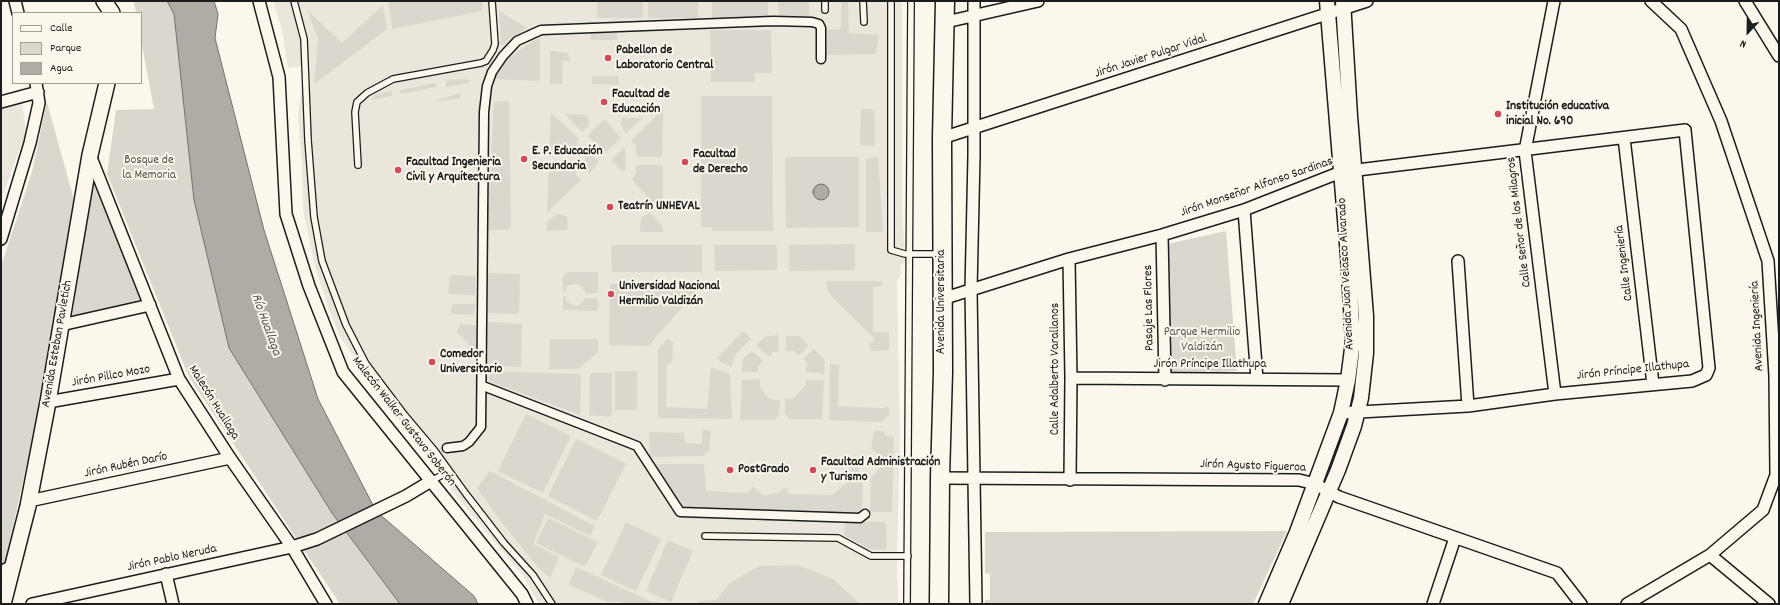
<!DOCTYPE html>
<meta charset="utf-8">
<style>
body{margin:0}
#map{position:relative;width:1780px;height:605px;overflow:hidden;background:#fbf7ec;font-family:Dekko,sans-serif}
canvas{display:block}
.frame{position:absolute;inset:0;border:2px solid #1c1c1c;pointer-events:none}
.legend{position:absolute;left:12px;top:12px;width:130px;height:72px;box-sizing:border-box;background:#fbf7ec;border:1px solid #a29f99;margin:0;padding:5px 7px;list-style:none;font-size:12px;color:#1c1c1c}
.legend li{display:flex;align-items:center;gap:8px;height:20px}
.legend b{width:20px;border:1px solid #a29f99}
.north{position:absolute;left:1728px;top:12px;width:40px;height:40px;-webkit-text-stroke:3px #fbf7ec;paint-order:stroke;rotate:202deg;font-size:11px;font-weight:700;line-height:16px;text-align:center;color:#1c1c1c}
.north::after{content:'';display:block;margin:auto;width:14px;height:18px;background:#1c1c1c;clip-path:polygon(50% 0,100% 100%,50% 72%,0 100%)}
</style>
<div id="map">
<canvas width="1780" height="605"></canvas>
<div class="frame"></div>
<ul class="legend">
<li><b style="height:5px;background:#fbf7ec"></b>Calle</li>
<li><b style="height:11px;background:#dad7ce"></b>Parque</li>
<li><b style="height:11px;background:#afaca5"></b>Agua</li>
</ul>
<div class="north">N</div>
</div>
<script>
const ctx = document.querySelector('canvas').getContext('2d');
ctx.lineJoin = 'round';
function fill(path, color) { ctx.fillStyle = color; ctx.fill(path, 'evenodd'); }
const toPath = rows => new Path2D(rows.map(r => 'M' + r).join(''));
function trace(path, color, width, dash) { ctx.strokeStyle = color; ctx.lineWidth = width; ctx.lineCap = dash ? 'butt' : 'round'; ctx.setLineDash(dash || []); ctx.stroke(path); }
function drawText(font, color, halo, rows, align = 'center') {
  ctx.font = font + ' Dekko,sans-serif'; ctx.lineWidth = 4; ctx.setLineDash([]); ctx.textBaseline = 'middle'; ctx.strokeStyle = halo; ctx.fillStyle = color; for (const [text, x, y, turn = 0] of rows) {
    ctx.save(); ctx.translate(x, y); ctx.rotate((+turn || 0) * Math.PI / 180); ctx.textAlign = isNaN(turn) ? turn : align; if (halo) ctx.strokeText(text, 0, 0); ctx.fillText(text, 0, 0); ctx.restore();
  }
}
const built = toPath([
 [273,1,902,1,902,208,905,261,900,266,901,275,897,280,900,435,897,556,898,604,539,604,523,576,448,486,451,480,440,469,436,469,397,418,340,337,328,307,315,267,303,210,302,164,298,117,304,66,288,68,282,30],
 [22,103,26,132,1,200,1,109]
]);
const green = toPath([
 [134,1,167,1,174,14,332,513,400,604,340,604,189,377,107,174,116,110,154,109,141,40,141,13,136,13],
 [388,1,482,1,482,11,392,29],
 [597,1,643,1,643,18,597,18],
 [648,1,698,1,698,18,648,18],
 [712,1,768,1,768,17,712,20],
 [778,1,809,1,809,17,779,17],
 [841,1,848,1,849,33,879,35,876,54,826,55,827,30,841,29],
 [383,5,387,29,314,84,318,39,308,11,342,43],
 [499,11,527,28,507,40,504,45,499,44,501,38],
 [710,30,771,30,772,73,755,73,755,82,711,82],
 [590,32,617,33,617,40,591,40],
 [540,37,540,81,493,79,501,64,522,48],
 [550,51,568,53,570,61,563,61,562,84,550,84],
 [592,76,618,76,619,85,592,84],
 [468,79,469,83,446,87,446,80],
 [436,83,436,87,401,94,400,90],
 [391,91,392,96,370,100,375,95],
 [460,93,460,98,432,102],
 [701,96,772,96,773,231,712,231,712,227,701,227],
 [509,101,511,229,487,231,494,102],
 [47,102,74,200,37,418,6,557,1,574,1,266,32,172],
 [663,109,662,157,637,157,636,146,631,141],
 [861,109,871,109,875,113,875,146,860,145],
 [551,113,579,139,577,142,577,155,549,155],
 [565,114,588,115,589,126,582,132],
 [622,118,642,118,626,133,621,125],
 [605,119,621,138,604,154,588,135],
 [586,145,599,162,590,173,584,169],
 [625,147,626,170,622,171,611,160],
 [785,157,859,157,859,227,786,228],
 [878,157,883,232,866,232,866,159],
 [549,165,576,166,576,175,581,180,547,212],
 [636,165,663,165,663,215,632,179,636,174],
 [92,173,144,303,72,317],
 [650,213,663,227,663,232,640,232,641,217],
 [557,214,567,216,568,230,547,231,547,222],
 [1226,231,1237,371,1171,375,1167,244],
 [855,244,855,270,789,271,789,245],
 [611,245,702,245,702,272,612,272],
 [714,245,777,245,777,270,715,271],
 [567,272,598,272,598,293,587,294,582,287,578,284,573,284,568,285,565,292,563,292,563,276],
 [488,273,520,274,519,314,487,313],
 [450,275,476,276,475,295,448,294],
 [827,281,882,281,882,286,873,287,873,332,889,332,889,350,871,351,869,345,875,339,831,296,827,290],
 [610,284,703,284,648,346,609,345],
 [563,296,566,296,567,302,576,306,582,303,585,298,598,298,598,311,563,310],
 [453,304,475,304,474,315,453,314,450,311],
 [487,322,522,324,521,367,486,365],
 [460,324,477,325,477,349,472,354,469,344,457,332],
 [743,331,751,339,735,355,732,366,731,367,726,363,723,364,717,358],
 [778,335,779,352,773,352,769,357,756,345,766,336],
 [786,336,800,336,808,346,799,355,794,351,786,351],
 [668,338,673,343,672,362,667,364,666,407,707,409,711,367,730,374,732,419,658,418,658,349],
 [550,339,598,339,598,352,578,369,549,369],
 [814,349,825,360,824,374,806,372,807,363,803,359],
 [752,351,763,361,758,366,758,372,742,372,743,359],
 [830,364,839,365,838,406,880,408,889,407,889,415,881,422,829,420],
 [489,371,581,374,580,415,489,381],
 [615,371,637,371,637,410,615,410],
 [590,373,612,373,612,417,589,415],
 [760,379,760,388,769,399,780,400,779,415,775,420,740,420,742,380],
 [806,380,824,380,822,419,789,419,785,413,785,399,793,399,806,385],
 [526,414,571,436,543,493,498,471],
 [702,430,711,430,709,451,703,456,650,457,649,432,684,433,685,443,702,444],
 [874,431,883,431,886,436,894,437,892,512,870,512,871,477,880,468,881,457,871,448],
 [576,439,626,464,597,521,548,496],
 [652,464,704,464,706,491,749,493,753,486,763,495,777,493,787,487,789,494,832,495,849,481,850,467,858,467,859,471,863,474,862,508,857,513,682,509],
 [490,471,595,526,590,536,545,514,533,544,559,557,550,578,539,568,502,523,477,488],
 [548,518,598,542,585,567,536,543],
 [845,521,886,522,887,550,869,549,844,535],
 [626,522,661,539,636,591,601,575],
 [1287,531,1253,604,985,604,985,600,990,600,990,574,985,573,985,532],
 [668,540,693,551,671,602,646,591],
 [798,565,833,579,860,604,699,604,699,601,716,600,730,583,759,566],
 [576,567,652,602,659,602,659,604,621,604,621,602,608,602,569,585]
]);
const water = toPath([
 [167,1,214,1,218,14,215,38,264,230,318,399,376,511,474,596,478,604,400,604,332,513,229,348,194,200,174,14,167,1],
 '813 192a8 8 0 1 1 16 0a8 8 0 1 1-16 0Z'
]);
const service = toPath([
 [294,1,304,39,308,140,314,217,322,261,346,325,366,364,403,413,435,451,466,494,504,543,533,575,552,604],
 [863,1,864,22],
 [891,1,891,250,905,254,939,254],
 [825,10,825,1],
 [358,165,355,112,357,102,367,93,393,79,481,63,486,61,493,50,495,44,492,1],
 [431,481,444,474],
 [705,536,838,538,871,556,908,556],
 [907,604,911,1]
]);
const pedestrian = toPath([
 [483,386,637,446,680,512,860,518,865,514],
 [447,448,463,446,469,442,481,427,484,112,487,86,492,72,503,56,517,41,541,30,773,21,812,22,819,24,821,28,821,59]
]);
const minor = toPath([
 [15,1,18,13],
 [259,1,279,77,286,214,309,286,343,372,522,594,527,604],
 [974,1,974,156,971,290,976,604],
 [1554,1,1525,151,1555,394],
 [1745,1,1779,56],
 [946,22,1038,1],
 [1,102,38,92],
 [942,138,1367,1],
 [1624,138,1653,384],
 [90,155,179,379,230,458,292,547,326,604],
 [1244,210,1257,379],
 [1162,235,1165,380],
 [1,239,30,143,39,103,36,83],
 [1069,259,1071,378,1070,480],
 [1458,261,1468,406],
 [942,299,1069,259,1162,235,1244,210,1341,172,1685,130,1709,368,1706,375,1692,381,1555,394,1468,406,1341,413],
 [61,325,150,305],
 [1071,378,1348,380],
 [48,402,179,379],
 [940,478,1299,480,1315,484,1339,497,1557,573,1581,604],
 [29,501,230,458],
 [1710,555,1769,604],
 [1,572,12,566],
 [166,574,173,604],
 [32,604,292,547,317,539,406,496,431,481],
 [1433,604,1455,538],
 [1627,604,1710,555,1763,510,1776,475,1775,376,1768,261,1721,121,1681,29,1651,1]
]);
const tertiary = toPath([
 [1266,604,1297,532,1341,413,1348,380,1353,341,1348,256,1327,1],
 [1281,604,1338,470,1354,426,1361,398,1366,353,1366,316,1350,116,1343,1]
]);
const secondary = toPath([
 [104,1,112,13],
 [3,604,28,506,48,402,90,155,107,83]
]);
const trunk = toPath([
 [939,604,940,478,943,372,942,138,945,1]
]);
const markers = [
 [608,58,4,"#d1495b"],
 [604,102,4,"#d1495b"],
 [1498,114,4,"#d1495b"],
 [524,159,4,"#d1495b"],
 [685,162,4,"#d1495b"],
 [398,170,4,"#d1495b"],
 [610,207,4,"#d1495b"],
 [611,294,4,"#d1495b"],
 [432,362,4,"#d1495b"],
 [730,470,4,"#d1495b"],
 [813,470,4,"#d1495b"]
];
const poiNames = [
 ["Pabellon de",616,51],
 ["Laboratorio Central",616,66],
 ["Facultad de",612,95],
 ["Educación",612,110],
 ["Institución educativa",1506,107],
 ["inicial No. 690",1506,122],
 ["E. P. Educación",532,152],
 ["Secundaria",532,167],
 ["Facultad",693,155],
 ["de Derecho",693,170],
 ["Facultad Ingenieria",406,163],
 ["Civil y Arquitectura",406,178],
 ["Teatrín UNHEVAL",618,207],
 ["Universidad Nacional",619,287],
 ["Hermilio Valdizán",619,302],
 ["Comedor",440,355],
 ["Universitario",440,370],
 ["Facultad Administración",821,463],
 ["y Turismo",821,478],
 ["PostGrado",738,470]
];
const streetNames = [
 ["Jirón Javier Pulgar Vidal",1151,57,-18],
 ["Jirón Monseñor Alfonso Sardinas",1257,188,-19],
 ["Calle Señor de los Milagros",1520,222,-97],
 ["Calle Ingeniería",1625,263,-97],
 ["Avenida Juan Velasco Alvarado",1347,274,-93],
 ["Avenida Universitaria",942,302,-90],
 ["Pasaje Las Flores",1150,308,-91],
 ["Avenida Ingeniería",1758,326,-93],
 ["Avenida Esteban Pavletich",58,344,-80],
 ["Jirón Príncipe Illathupa",1210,365],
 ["Calle Adalberto Varallanos",1056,369,-90],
 ["Jirón Príncipe Illathupa",1633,371,-6],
 ["Jirón Pillco Mozo",111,377,-10],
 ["Malecón Huallaga",213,403,58],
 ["Malecón Walker Gustavo Soberón",403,422,52],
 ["Jirón Rubén Darío",126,466,-12],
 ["Jirón Agusto Figueroa",1253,467,2],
 ["Jirón Pablo Neruda",172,559,-12]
];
const parkNames = [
 ["Bosque de",149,161],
 ["la Memoria",149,176],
 ["Parque Hermilio",1202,333],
 ["Valdizán",1202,348]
];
const waterNames = [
 ["Río Huallaga",265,325,70]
];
fill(built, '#eae6dc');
fill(green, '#dad7ce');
fill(water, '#afaca5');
trace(water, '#74726e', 1);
trace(service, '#1c1c1c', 8);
trace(pedestrian, '#1c1c1c', 11);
trace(minor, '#1c1c1c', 14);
trace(tertiary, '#1c1c1c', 17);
trace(secondary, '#1c1c1c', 18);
trace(trunk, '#1c1c1c', 21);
trace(service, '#fbf7ec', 5.5);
trace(pedestrian, '#fbf7ec', 8);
trace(minor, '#fbf7ec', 11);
trace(tertiary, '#fbf7ec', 14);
trace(secondary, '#fbf7ec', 15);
trace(trunk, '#fbf7ec', 18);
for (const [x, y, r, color] of markers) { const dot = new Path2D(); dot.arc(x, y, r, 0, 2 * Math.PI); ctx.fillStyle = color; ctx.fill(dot); trace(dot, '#fbf7ec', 1.5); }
drawText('bold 13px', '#1c1c1c', '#fbf7ec', poiNames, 'left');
drawText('13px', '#1c1c1c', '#fbf7ec', streetNames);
drawText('13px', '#555451', '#fbf7ec', parkNames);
drawText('italic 14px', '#575653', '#fbf7ec', waterNames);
</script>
